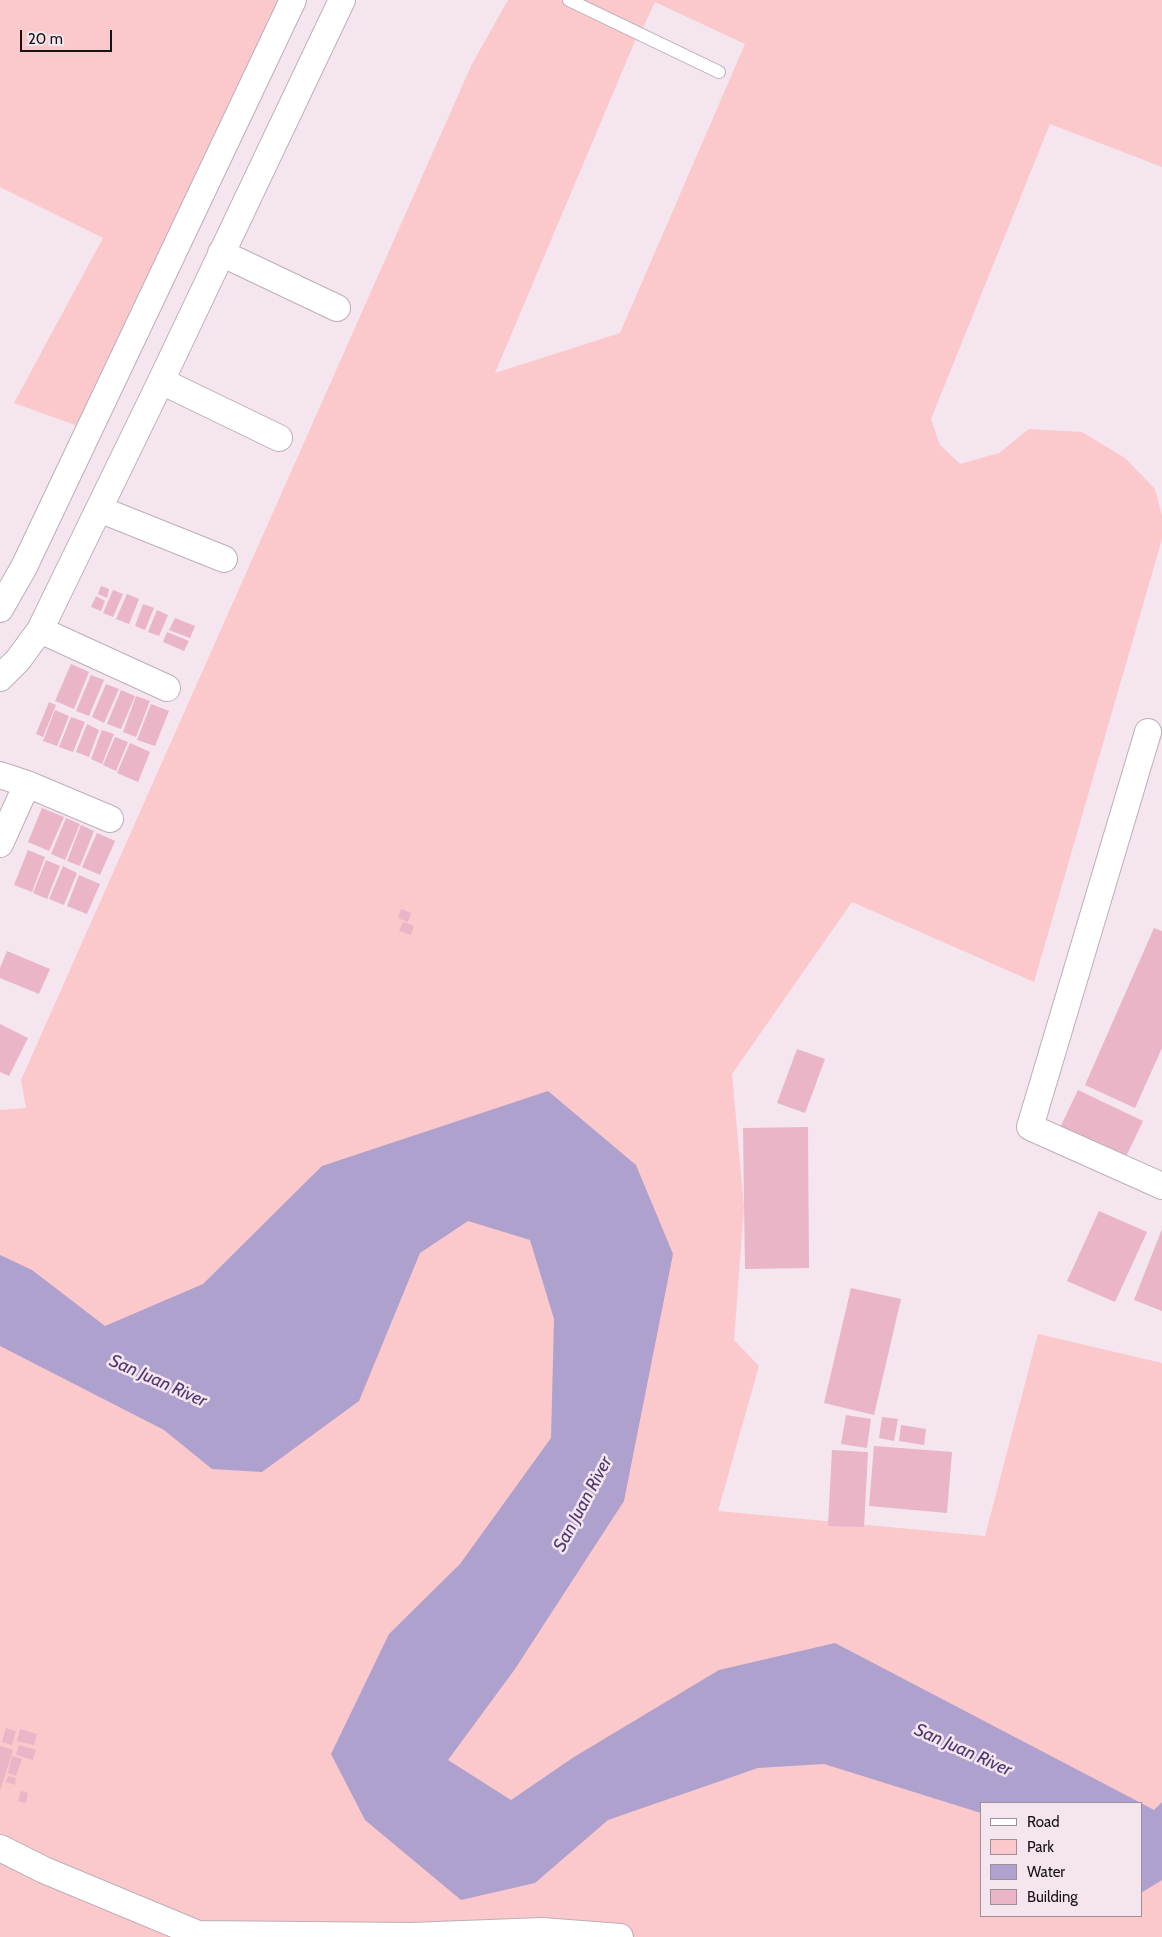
<!DOCTYPE html>
<style>
body{margin:0}
#map{position:relative;width:1162px;height:1937px;overflow:hidden;background:#f4e5ef;font-family:Cabin,sans-serif}
canvas{display:block}
.legend{position:absolute;left:980px;top:1802px;width:162px;height:115px;box-sizing:border-box;background:#f4e5ef;border:1px solid #9c9198;margin:0;padding:6px 9px;list-style:none;font-size:15px;color:#171215}
.legend li{display:flex;align-items:center;gap:10px;height:25px}
.legend b{width:25px;border:1px solid #9c9198}
.scale{position:absolute;left:20px;top:30px;width:92px;height:22px;box-sizing:border-box;border:2px solid #171215;border-top:0;padding-left:6px;font-size:15px;line-height:18px;white-space:nowrap;color:#171215;-webkit-text-stroke:4px #f4e5ef;paint-order:stroke}
</style>
<div id="map">
<canvas width="1162" height="1937"></canvas>
<ul class="legend">
<li><b style="height:6px;background:#fff"></b>Road</li>
<li><b style="height:14px;background:#fbc9cc"></b>Park</li>
<li><b style="height:14px;background:#aea1ce"></b>Water</li>
<li><b style="height:14px;background:#e9b5c7"></b>Building</li>
</ul>
<div class="scale">20 m</div>
</div>
<script>
const ctx = document.querySelector('canvas').getContext('2d');
ctx.lineJoin = 'round';
function fill(path, color) { ctx.fillStyle = color; ctx.fill(path, 'evenodd'); }
const toPath = rows => new Path2D(rows.map(r => 'M' + r).join(''));
function trace(path, color, width, dash) { ctx.strokeStyle = color; ctx.lineWidth = width; ctx.lineCap = dash ? 'butt' : 'round'; ctx.setLineDash(dash || []); ctx.stroke(path); }
function drawText(font, color, halo, rows, align = 'center') {
  ctx.font = font + ' Cabin,sans-serif'; ctx.lineWidth = 5; ctx.setLineDash([]); ctx.textBaseline = 'middle'; ctx.strokeStyle = halo; ctx.fillStyle = color; for (const [text, x, y, turn = 0] of rows) {
    ctx.save(); ctx.translate(x, y); ctx.rotate((+turn || 0) * Math.PI / 180); ctx.textAlign = isNaN(turn) ? turn : align; if (halo) ctx.strokeText(text, 0, 0); ctx.fillText(text, 0, 0); ctx.restore();
  }
}
const green = toPath([
 [0,0,293,0,89,430,14,403,103,238,0,187],
 [508,0,1162,0,1162,167,1050,124,931,419,940,445,960,464,999,453,1029,429,1082,432,1125,458,1155,489,1162,516,1162,539,1034,982,852,902,732,1074,744,1207,734,1340,759,1366,718,1511,985,1536,1038,1334,1162,1363,1162,1937,0,1937,0,1110,26,1108,21,1080,472,64],
 [655,2,745,44,620,333,495,373,638,34,640,34],
 [981,1803,1141,1803,1141,1916,981,1916]
]);
const water = toPath([
 [548,1091,636,1165,673,1254,624,1501,515,1669,448,1760,511,1800,574,1757,719,1670,835,1643,1141,1803,981,1803,981,1813,824,1764,758,1768,608,1820,535,1883,461,1900,365,1820,331,1754,389,1634,460,1564,551,1438,554,1319,530,1240,468,1221,420,1253,359,1401,262,1472,212,1469,164,1430,0,1346,0,1255,32,1270,105,1326,203,1284,322,1166],
 [1162,1802,1162,1880,1141,1893,1141,1803,1154,1810]
]);
const building = toPath([
 [101,586,109,589,107,598,98,594],
 [113,590,123,594,113,617,103,613],
 [127,594,139,599,129,624,116,619],
 [96,596,105,601,101,611,91,607],
 [143,604,154,608,145,630,135,626],
 [157,610,168,615,159,636,148,632],
 [175,618,195,626,190,638,169,630],
 [167,632,189,641,184,651,163,642],
 [71,664,89,672,74,709,55,701],
 [91,675,104,680,89,716,76,711],
 [106,684,119,689,104,723,92,717],
 [121,690,135,696,121,729,107,724],
 [136,696,150,701,136,737,123,732],
 [49,702,56,705,43,737,36,734],
 [151,704,169,711,155,746,137,740],
 [55,710,69,716,57,746,43,741],
 [71,717,85,722,73,752,59,747],
 [87,724,99,730,89,757,76,752],
 [102,730,114,734,102,764,91,759],
 [115,737,128,742,116,771,103,765],
 [130,743,150,752,138,782,117,773],
 [42,808,64,817,49,851,28,842],
 [66,818,80,824,65,860,51,854],
 [81,825,94,831,80,866,67,861],
 [97,833,115,841,100,875,82,867],
 [28,850,45,857,32,892,14,885],
 [46,860,60,866,47,899,33,893],
 [63,866,77,873,64,905,49,899],
 [79,875,100,884,87,914,67,906],
 [401,909,411,913,408,922,398,918],
 [403,922,414,926,411,935,399,931],
 [1154,928,1162,931,1162,1048,1135,1108,1085,1085],
 [7,951,50,969,39,994,0,978,0,968],
 [0,1024,28,1038,9,1076,0,1072],
 [797,1049,825,1059,805,1113,777,1103],
 [1078,1090,1143,1121,1122,1165,1057,1134],
 [808,1127,809,1268,745,1269,743,1128],
 [1099,1211,1147,1232,1115,1302,1067,1281],
 [1162,1229,1162,1311,1134,1300],
 [851,1288,901,1299,874,1415,824,1403],
 [846,1415,871,1419,867,1448,841,1444],
 [882,1417,898,1419,894,1441,879,1438],
 [901,1425,926,1429,924,1445,899,1441],
 [874,1446,952,1452,947,1513,869,1506],
 [832,1450,868,1452,864,1527,828,1526],
 [6,1728,16,1731,12,1745,2,1742],
 [20,1729,37,1734,34,1745,17,1741],
 [19,1745,36,1750,33,1760,16,1755],
 [0,1746,13,1750,0,1791],
 [12,1756,22,1759,16,1776,8,1773],
 [8,1776,16,1778,15,1785,6,1782],
 [21,1791,28,1793,26,1803,18,1801]
]);
const service = toPath([
 [569,0,719,72]
]);
const minor = toPath([
 [221,253,337,308],
 [161,381,279,438],
 [99,509,224,559],
 [0,609,24,567,293,0],
 [40,630,167,688],
 [0,678,18,660,40,630,161,381,342,0],
 [1148,732,1030,1127,1162,1186],
 [0,775,27,784,110,819],
 [0,844,27,784],
 [0,1848,44,1870,198,1934,411,1936,542,1931,620,1937]
]);
const waterNames = [
 ["San Juan River",158,1381,24],
 ["San Juan River",583,1504,-62],
 ["San Juan River",963,1750,24]
];
fill(green, '#fbc9cc');
fill(water, '#aea1ce');
fill(building, '#e9b5c7');
trace(service, '#bcaeb8', 14);
trace(minor, '#bcaeb8', 28);
trace(service, '#fff', 12);
trace(minor, '#fff', 26);
drawText('italic 18px', '#4c3871', '#f4e5ef', waterNames);
</script>
